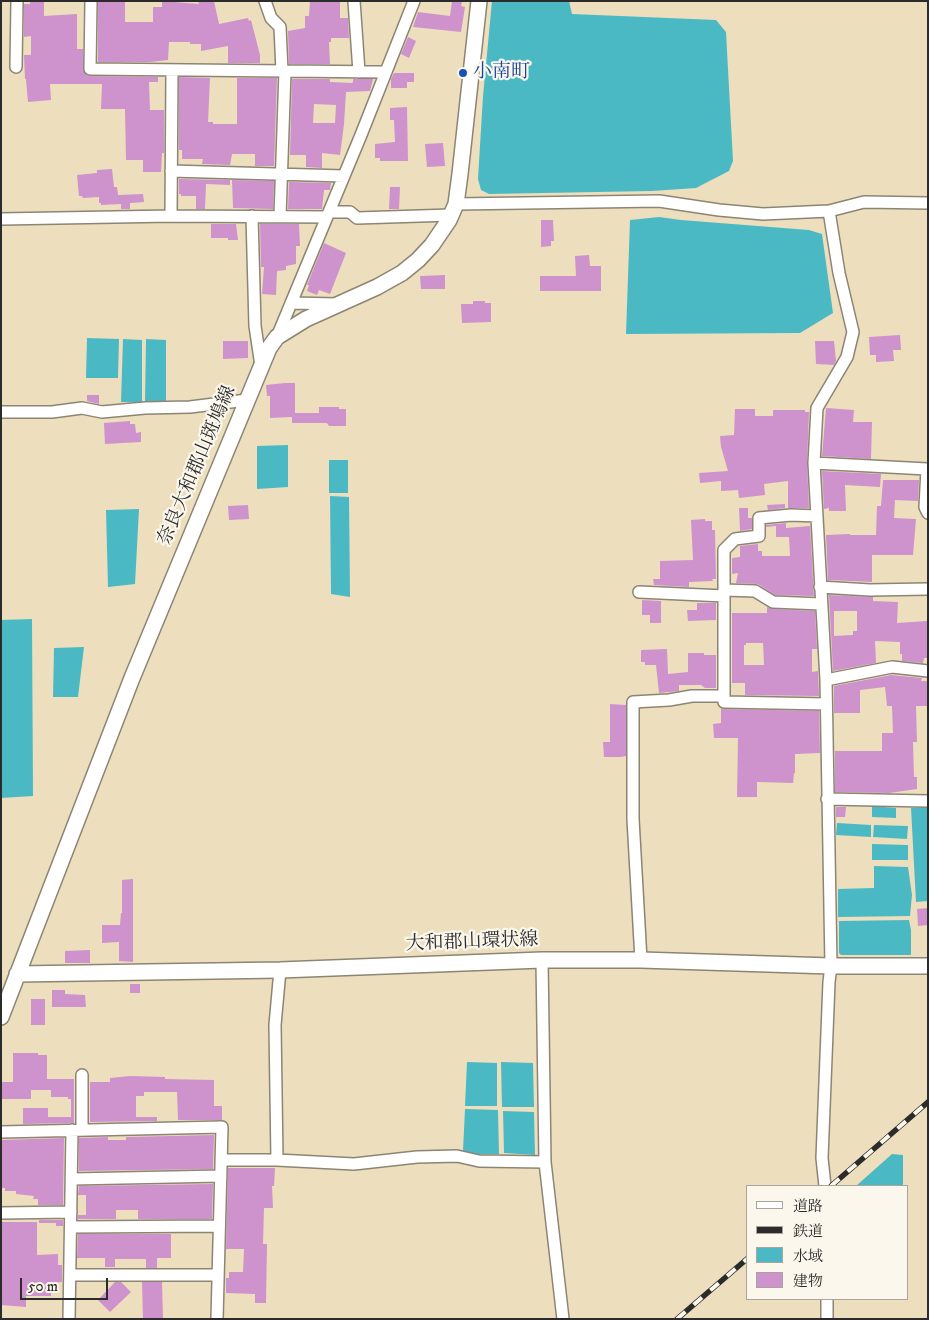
<!DOCTYPE html>
<meta charset="utf-8">
<style>
body{margin:0}
#map{position:relative;width:929px;height:1320px;overflow:hidden;background:#eddfbd;font-family:"IM FELL DW Pica","Noto Serif JP",serif}
canvas{display:block}
.frame{position:absolute;inset:0;border:2px solid #2b2b2b;pointer-events:none}
.legend{position:absolute;left:746px;top:1185px;width:162px;height:115px;box-sizing:border-box;background:#fbf7ec;border:1px solid #a8a59f;margin:0;padding:6px 9px;list-style:none;font-size:15px;color:#2b2b2b}
.legend li{display:flex;align-items:center;gap:10px;height:25px}
.legend b{width:25px;border:1px solid #a8a59f}
.scale{position:absolute;left:20px;top:1278px;width:88px;height:22px;box-sizing:border-box;border:2px solid #2b2b2b;border-top:0;padding-left:6px;font-size:15px;line-height:18px;white-space:nowrap;color:#2b2b2b;-webkit-text-stroke:4px #fbf7ec;paint-order:stroke}
</style>
<div id="map">
<canvas width="929" height="1320"></canvas>
<div class="frame"></div>
<ul class="legend">
<li><b style="height:6px;background:#fff"></b>道路</li>
<li><b style="height:6px;background:#2b2b2b"></b>鉄道</li>
<li><b style="height:14px;background:#4bb9c4"></b>水域</li>
<li><b style="height:14px;background:#ce92cd"></b>建物</li>
</ul>
<div class="scale">50 m</div>
</div>
<script>
const ctx = document.querySelector('canvas').getContext('2d');
ctx.lineJoin = 'round';
function fill(path, color) { ctx.fillStyle = color; ctx.fill(path, 'evenodd'); }
const toPath = rows => new Path2D(rows.map(r => 'M' + r).join(''));
function trace(path, color, width, dash) { ctx.strokeStyle = color; ctx.lineWidth = width; ctx.lineCap = dash ? 'butt' : 'round'; ctx.setLineDash(dash || []); ctx.stroke(path); }
function drawText(font, color, halo, rows, align = 'center') {
  ctx.font = font + ' "IM FELL DW Pica","Noto Serif JP",serif'; ctx.lineWidth = 4.5; ctx.setLineDash([]); ctx.textBaseline = 'middle'; ctx.strokeStyle = halo; ctx.fillStyle = color; for (const [text, x, y, turn = 0] of rows) {
    ctx.save(); ctx.translate(x, y); ctx.rotate((+turn || 0) * Math.PI / 180); ctx.textAlign = isNaN(turn) ? turn : align; if (halo) ctx.strokeText(text, 0, 0); ctx.fillText(text, 0, 0); ctx.restore();
  }
}
const water = toPath([
 [492,1,569,1,572,14,716,20,726,32,733,161,729,171,696,188,652,191,489,194,481,190,478,179,483,96],
 [659,217,681,220,809,230,822,234,833,313,800,333,626,334,630,220],
 [87,338,119,339,118,378,86,378],
 [123,339,142,340,142,402,121,402],
 [146,339,166,340,166,402,145,402],
 [288,445,288,487,257,489,257,446],
 [329,460,348,460,348,493,329,493],
 [330,496,349,497,350,597,331,594],
 [139,509,135,584,108,587,106,510],
 [32,619,33,796,1,798,1,620],
 [84,647,78,697,53,697,54,648],
 [872,806,896,808,896,818,872,817],
 [928,807,928,901,916,902,911,808],
 [837,823,871,825,871,837,836,835],
 [874,825,908,826,907,839,873,837],
 [872,844,908,845,908,860,872,860],
 [874,866,908,867,912,895,910,916,838,917,838,889,874,888],
 [909,920,911,930,911,955,841,955,839,953,839,921],
 [467,1062,497,1063,497,1106,465,1106],
 [501,1062,533,1063,534,1107,502,1107],
 [465,1109,498,1110,499,1154,476,1154,463,1151],
 [503,1111,534,1112,535,1155,504,1153],
 [892,1154,903,1155,903,1186,856,1186]
]);
const building = toPath([
 [30,1,44,1,44,16,77,14,77,49,83,49,83,69,87,76,158,77,158,82,149,82,150,110,164,110,164,153,162,153,161,172,143,172,143,160,126,160,125,109,101,109,102,84,50,84,51,100,28,102,26,79,25,79,24,55,31,55,31,36,24,37,24,4,30,4],
 [98,1,125,1,125,22,153,22,153,7,162,7,162,1,199,4,198,1,214,1,219,24,248,18,249,21,251,20,260,55,260,63,228,63,228,46,201,51,201,44,190,44,190,42,169,42,168,60,150,62,98,62],
 [310,1,340,1,340,18,348,18,349,38,331,38,331,42,329,42,330,64,289,64,288,31,305,28,305,16,309,16],
 [452,1,462,2,461,6,465,7,461,32,413,27,418,12,450,16],
 [408,37,416,41,409,58,401,54],
 [394,73,414,73,414,82,407,82,407,88,391,88,391,79],
 [179,77,210,78,208,122,213,122,213,124,237,124,237,78,277,78,274,166,255,166,255,154,232,154,230,165,202,164,203,159,182,159,182,150,179,150],
 [292,79,330,79,330,82,352,83,353,82,353,79,373,79,370,91,346,92,344,124,340,155,322,153,322,168,306,167,306,155,290,155],
 [314,104,336,105,335,123,313,123],
 [407,107,408,161,380,161,380,158,375,158,375,144,395,142,394,120,390,120,390,108],
 [443,143,445,166,427,167,425,144],
 [112,169,114,187,117,187,118,195,143,194,144,202,130,203,130,209,121,209,121,204,101,205,101,203,99,203,99,197,83,198,82,196,79,196,77,175,97,173,97,170],
 [179,179,230,180,230,185,206,184,205,209,196,209,196,196,181,196,181,194,179,194],
 [232,180,274,181,273,209,233,208],
 [289,182,331,183,330,190,324,190,322,209,288,209],
 [390,187,400,187,399,209,389,209],
 [541,220,553,220,554,241,551,241,551,246,541,247],
 [211,224,236,224,238,240,228,240,228,238,211,238],
 [260,224,299,224,300,246,296,246,296,264,286,266,286,270,277,271,276,295,262,294,264,267,261,267],
 [324,243,346,253,330,294,319,290,317,295,307,291,309,285,307,285],
 [589,255,590,266,601,266,601,291,540,291,540,276,576,276,575,256],
 [445,275,445,289,421,289,420,276],
 [473,301,485,301,485,303,491,303,491,322,462,323,461,304,473,304],
 [900,335,901,350,893,350,894,361,876,362,876,355,870,355,869,337],
 [223,341,248,341,248,358,223,359],
 [815,341,834,341,836,361,834,365,816,364],
 [285,383,295,383,295,413,319,413,319,407,339,407,339,409,346,409,346,426,329,426,327,423,292,423,292,417,270,418,270,396,267,396,266,385],
 [87,395,99,395,99,404,87,401],
 [826,408,854,410,853,422,872,422,871,459,822,456],
 [735,409,755,409,755,416,773,416,773,410,805,410,805,412,809,412,807,463,809,508,788,508,788,481,764,484,765,495,739,498,738,490,721,491,721,481,700,483,699,473,728,471,721,447,720,436,734,435],
 [130,421,130,424,135,424,136,433,141,432,141,442,105,444,104,423],
 [822,471,881,474,880,487,845,485,846,511,829,511,829,508,824,509],
 [883,480,919,480,918,501,895,500,894,518,916,519,913,555,872,555,872,582,828,580,826,535,850,534,850,535,876,535,877,506,881,506],
 [785,504,785,508,768,510,767,505],
 [248,505,249,519,229,520,228,506],
 [739,508,748,508,748,518,752,518,752,529,740,531],
 [705,519,705,521,712,521,712,530,715,530,716,579,712,579,713,581,689,582,689,587,654,585,653,579,660,579,660,561,693,560,691,520],
 [786,523,786,528,810,526,814,596,775,595,758,584,736,583,738,573,732,574,732,558,740,557,740,546,758,544,758,551,762,551,762,556,790,556,789,537,776,537,776,526,766,527,766,525],
 [829,595,873,597,873,601,898,602,897,623,927,621,928,658,924,658,923,663,902,661,902,654,900,654,900,642,875,641,876,663,833,671],
 [834,611,857,611,857,631,853,631,853,635,834,636],
 [642,600,661,601,661,623,650,623,650,615,642,615],
 [697,603,716,603,716,620,688,621,687,610,697,610],
 [767,607,773,609,815,611,817,649,812,649,812,672,818,671,819,696,745,695,745,683,732,683,732,613,767,613],
 [746,643,763,643,764,665,744,665,744,645,746,645],
 [667,649,668,674,688,672,688,653,704,653,704,655,716,655,716,688,705,688,701,685,679,685,679,691,659,693,656,665,645,665,645,662,641,662,641,650],
 [891,675,922,678,921,681,928,681,928,706,916,706,917,742,913,742,914,777,917,777,917,789,889,793,835,792,835,751,882,751,882,733,893,733,892,706,887,706,885,687,860,690,860,713,834,713,834,686],
 [610,704,626,705,626,756,621,757,604,757,603,742,610,742],
 [721,709,819,711,820,753,795,754,795,773,794,773,793,783,757,782,757,797,737,797,738,738,714,738,713,724,721,723],
 [836,807,846,807,845,817,836,817],
 [133,879,133,962,119,961,119,942,102,943,102,925,120,925,121,913,122,913,122,880],
 [928,908,928,925,918,926,917,909],
 [90,950,90,963,65,963,65,951],
 [130,984,140,984,140,993,130,993],
 [52,990,65,990,65,994,85,995,86,1007,52,1007],
 [31,999,45,999,45,1025,31,1025],
 [13,1053,38,1053,38,1055,47,1055,47,1079,74,1079,74,1123,23,1124,23,1108,48,1108,48,1117,71,1117,71,1099,68,1099,68,1097,51,1097,51,1090,31,1090,31,1099,1,1099,1,1082,13,1082],
 [130,1076,165,1077,165,1079,214,1080,214,1106,222,1106,222,1120,178,1120,177,1092,144,1092,144,1096,136,1096,136,1117,157,1117,157,1121,90,1122,90,1082,110,1082,110,1078],
 [214,1135,213,1169,79,1171,79,1138,108,1137,108,1140,126,1140,126,1137],
 [64,1138,63,1205,38,1205,38,1199,33,1199,34,1196,16,1194,16,1191,5,1191,5,1188,1,1188,1,1140],
 [228,1168,275,1168,274,1186,272,1186,273,1208,264,1208,263,1244,267,1244,266,1303,255,1303,255,1294,226,1293,226,1278,229,1278,229,1272,243,1272,244,1249,226,1249],
 [213,1184,212,1219,138,1219,138,1210,116,1210,116,1219,78,1219,78,1215,86,1215,86,1195,78,1195,79,1186],
 [39,1220,63,1220,63,1226,56,1226,56,1223,39,1223],
 [1,1222,37,1222,37,1255,58,1254,58,1265,62,1265,62,1282,51,1283,51,1296,26,1296,26,1307,1,1305],
 [78,1234,171,1234,171,1258,157,1258,157,1268,146,1268,146,1259,115,1259,115,1267,105,1267,105,1258,77,1258],
 [115,1282,121,1282,131,1292,110,1312,98,1300],
 [142,1282,162,1282,163,1319,143,1319]
]);
const minor = toPath([
 [91,1,90,69,385,72],
 [265,1,271,18,280,27,282,71],
 [354,1,359,72],
 [16,67,17,1],
 [171,171,344,176],
 [456,204,659,201,719,210,763,214,829,211,864,202,928,203],
 [329,212,350,212,357,218,451,215],
 [171,216,172,70],
 [252,216,255,326,261,366],
 [280,216,285,71],
 [1,219,171,216,327,217],
 [291,303,337,304],
 [277,337,361,135,414,1],
 [1,412,52,412,82,408,102,412,145,408,190,407,247,400],
 [814,463,927,469,925,507,928,513],
 [820,587,870,590,928,589],
 [724,590,755,591,773,602,821,604],
 [639,592,724,596],
 [826,680,892,667,928,671],
 [724,696,724,702,826,704],
 [827,799,928,801],
 [542,960,545,1162,563,1319],
 [641,960,633,819,633,702,669,700,692,696,724,696,724,550,735,539,759,536,759,518,791,515,817,516],
 [82,1130,82,1075],
 [1,1132,222,1127,217,1319],
 [221,1160,277,1160,354,1164,417,1157,457,1156,479,1161,545,1162],
 [277,1160,275,1025,280,970],
 [72,1179,221,1176],
 [825,1186,822,1158,829,982,831,966,826,680,814,463,817,408,847,357,853,332,839,273,829,211],
 [1,1213,71,1212],
 [71,1227,219,1226],
 [70,1275,218,1275],
 [69,1319,72,1130],
 [827,1319,827,1299]
]);
const major = toPath([
 [17,974,280,970,542,960,641,960,831,966,928,966],
 [1,1017,132,678,269,348,277,337,306,319,377,287,402,273,418,260,432,245,449,220,456,204,460,174,479,1]
]);
const rail = toPath([
 [831,1186,928,1102],
 [677,1319,748,1258]
]);
const markers = [
 [463,73,5,"#1a4fb4"]
];
const transitNames = [
 ["小南町",473,73]
];
const streetNames = [
 ["奈良大和郡山斑鳩線",198,466,-67],
 ["大和郡山環状線",472,943,-2]
];
fill(water, '#4bb9c4');
fill(building, '#ce92cd');
trace(minor, '#8c8574', 14);
trace(major, '#8c8574', 18);
trace(minor, '#fff', 11);
trace(major, '#fff', 15);
trace(rail, '#2b2b2b', 5.5);
trace(rail, '#fbf7ec', 4, [11]);
for (const [x, y, r, color] of markers) { const dot = new Path2D(); dot.arc(x, y, r, 0, 2 * Math.PI); ctx.fillStyle = color; ctx.fill(dot); trace(dot, '#fbf7ec', 2); }
drawText('19px', '#164399', '#fbf7ec', transitNames, 'left');
drawText('19px', '#2b2b2b', '#fbf7ec', streetNames);
</script>
